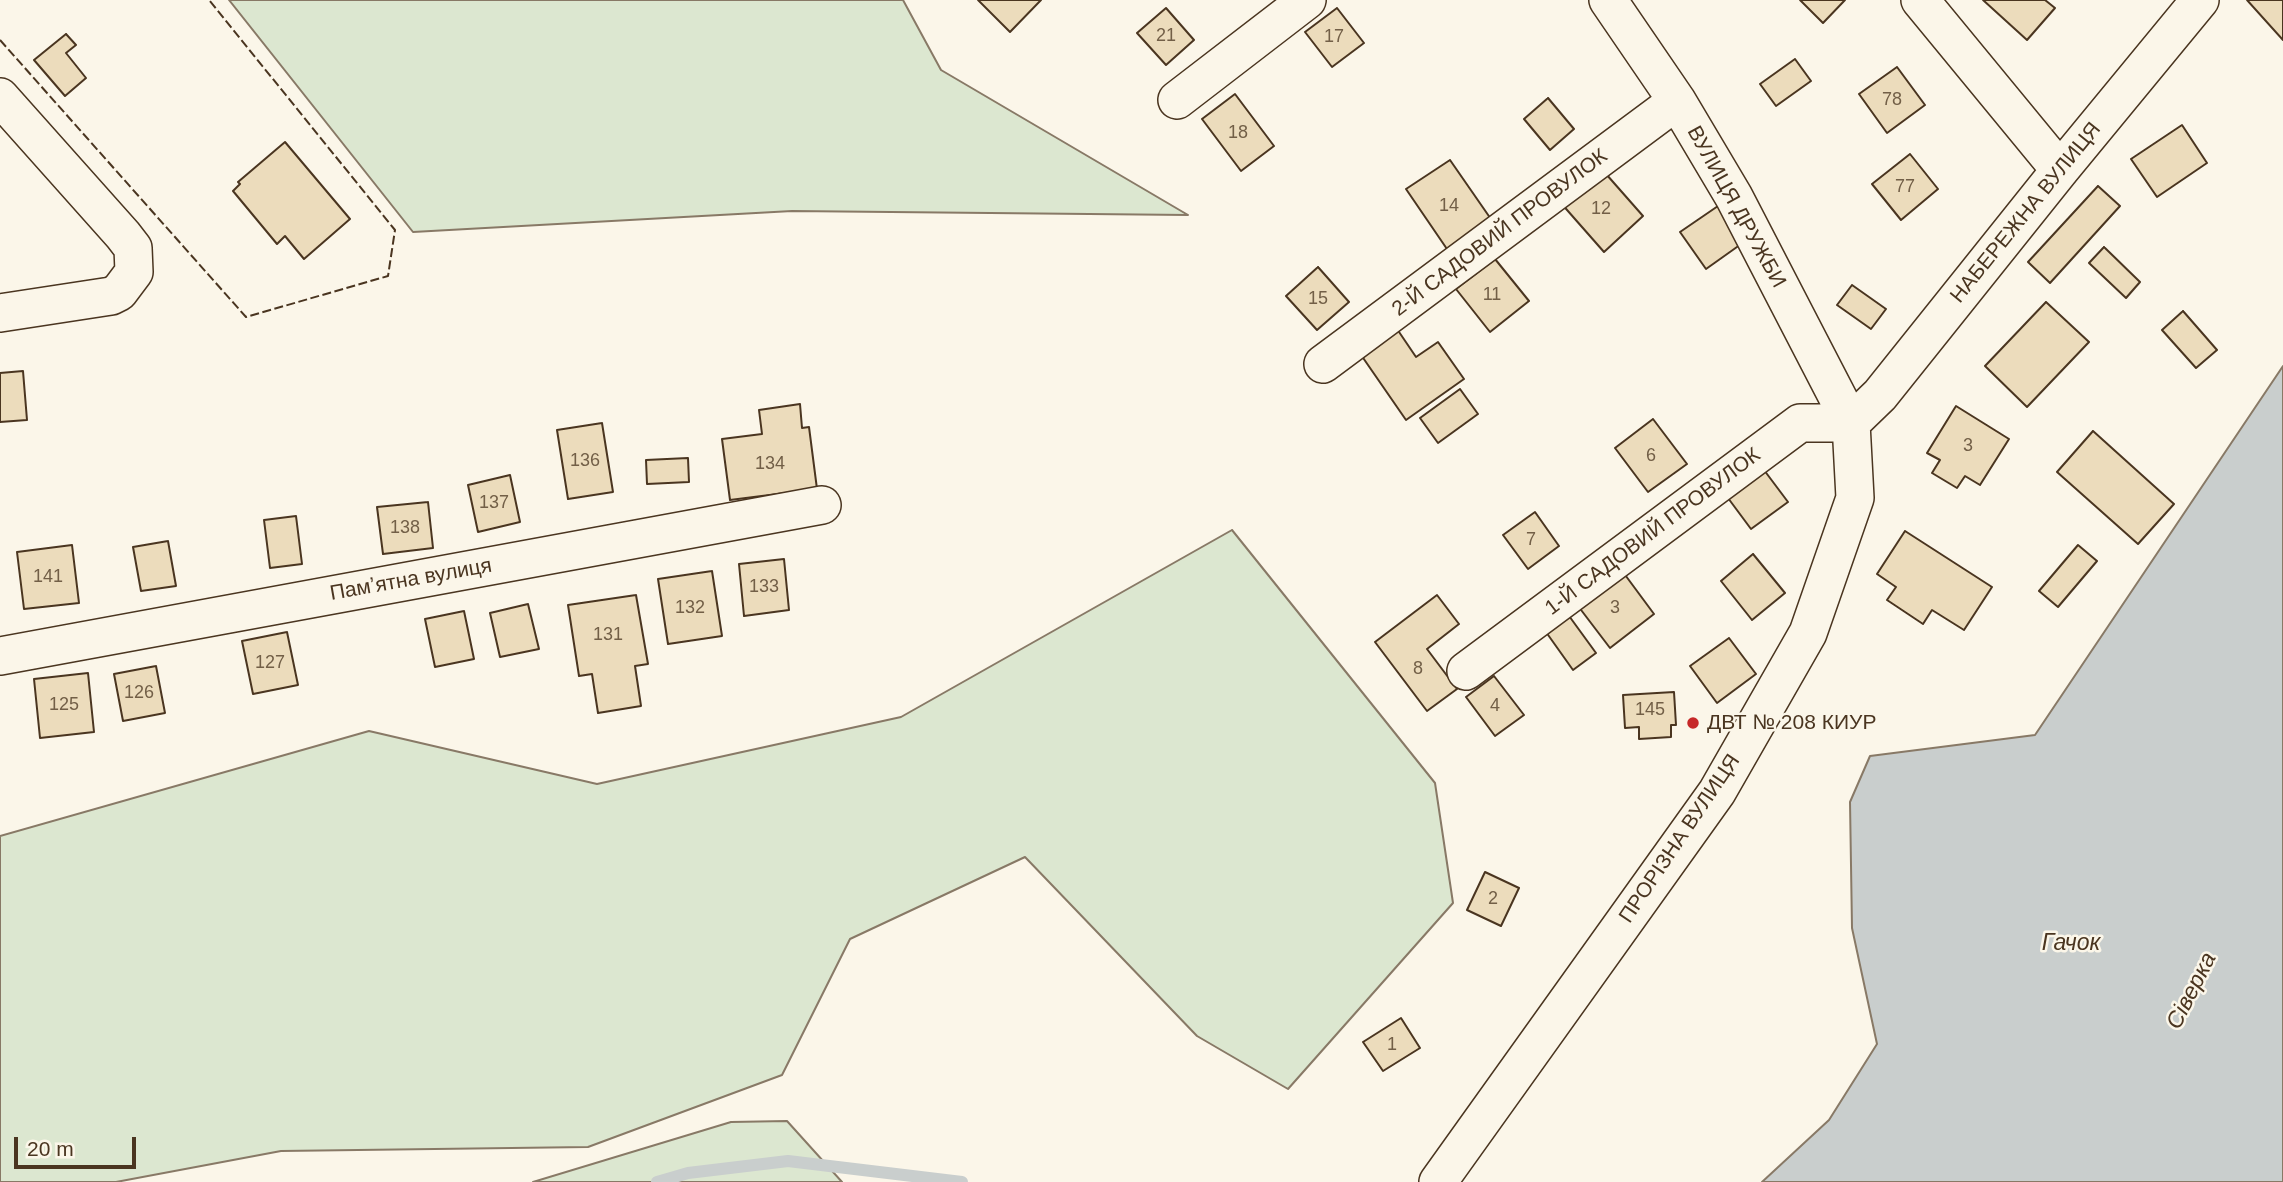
<!DOCTYPE html>
<meta charset="utf-8">
<style>
body{margin:0}
#map{position:relative;width:2283px;height:1182px;overflow:hidden;background:#fbf6e9;font-family:Helvetica,sans-serif}
canvas{display:block}
.scale{position:absolute;left:14px;top:1137px;width:122px;height:32px;box-sizing:border-box;border:4px solid #4a3520;border-top:0;padding-left:9px;font-size:21px;line-height:24px;white-space:nowrap;color:#4a3520;-webkit-text-stroke:5px #fbf6e9;paint-order:stroke}
</style>
<div id="map">
<canvas width="2283" height="1182"></canvas>
<div class="scale">20 m</div>
</div>
<script>
const ctx = document.querySelector('canvas').getContext('2d');
ctx.lineJoin = 'round';
function fill(path, color) { ctx.fillStyle = color; ctx.fill(path, 'evenodd'); }
const toPath = rows => new Path2D(rows.map(r => 'M' + r).join(''));
function trace(path, color, width, dash) { ctx.strokeStyle = color; ctx.lineWidth = width; ctx.lineCap = dash ? 'butt' : 'round'; ctx.setLineDash(dash || []); ctx.stroke(path); }
function drawText(font, color, halo, rows, align = 'center') {
  ctx.font = font + ' Helvetica,sans-serif'; ctx.lineWidth = 5; ctx.setLineDash([]); ctx.textBaseline = 'middle'; ctx.strokeStyle = halo; ctx.fillStyle = color; for (const [text, x, y, turn = 0] of rows) {
    ctx.save(); ctx.translate(x, y); ctx.rotate((+turn || 0) * Math.PI / 180); ctx.textAlign = isNaN(turn) ? turn : align; if (halo) ctx.strokeText(text, 0, 0); ctx.fillText(text, 0, 0); ctx.restore();
  }
}
const green = toPath([
 [229,0,903,0,941,70,1188,215,792,211,413,232,229,0],
 [1232,530,1435,783,1453,903,1288,1089,1197,1036,1025,857,850,939,782,1075,588,1147,281,1151,116,1182,0,1182,0,836,369,731,597,784,901,717,1232,530],
 [787,1121,842,1182,533,1182,731,1122,787,1121]
]);
const water = toPath([
 [2283,366,2283,1182,1762,1182,1829,1120,1877,1044,1852,928,1850,802,1870,756,2035,735,2283,366]
]);
const stream = toPath([
 [657,1182,688,1173,788,1161,962,1182]
]);
const building = toPath([
 [978,0,1041,0,1010,32,978,0],
 [1800,0,1845,0,1823,23,1800,0],
 [1983,0,2045,0,2055,8,2027,40,1983,0],
 [2247,0,2283,0,2283,40,2247,0],
 [1166,8,1194,40,1166,65,1137,33,1166,8],
 [1337,8,1364,43,1332,67,1305,32,1337,8],
 [66,34,76,45,66,53,86,78,65,96,34,60,66,34],
 [1795,59,1811,81,1776,106,1760,84,1795,59],
 [1897,67,1925,105,1887,133,1859,94,1897,67],
 [1235,94,1274,146,1241,171,1202,119,1235,94],
 [1548,98,1574,129,1550,150,1524,119,1548,98],
 [2182,125,2207,163,2157,197,2131,159,2182,125],
 [285,142,350,219,304,259,285,236,277,244,233,191,240,184,238,182,285,142],
 [1910,154,1938,189,1901,220,1872,184,1910,154],
 [1450,160,1493,222,1449,252,1406,189,1450,160],
 [1599,166,1643,216,1604,252,1560,202,1599,166],
 [2098,186,2120,206,2050,283,2028,262,2098,186],
 [1718,206,1744,242,1706,269,1680,232,1718,206],
 [2104,247,2140,282,2126,298,2089,263,2104,247],
 [1495,259,1529,301,1490,332,1456,289,1495,259],
 [1318,267,1349,302,1317,330,1286,296,1318,267],
 [1852,285,1886,309,1871,329,1837,305,1852,285],
 [2046,302,2089,342,2027,407,1985,366,2046,302],
 [2183,311,2217,350,2196,368,2162,330,2183,311],
 [1395,326,1416,357,1438,342,1464,379,1406,420,1359,352,1395,326],
 [23,371,27,420,0,422,0,373,23,371],
 [1460,389,1478,414,1438,443,1420,418,1460,389],
 [800,404,802,428,809,427,817,489,730,500,722,439,762,434,759,410,800,404],
 [1956,406,2009,439,1980,485,1965,476,1957,488,1932,473,1940,460,1927,453,1956,406],
 [1653,419,1687,464,1648,492,1615,448,1653,419],
 [602,423,613,492,568,499,557,430,602,423],
 [2093,431,2174,504,2138,544,2057,472,2093,431],
 [688,458,689,482,647,484,646,460,688,458],
 [1764,470,1788,502,1751,529,1728,498,1764,470],
 [510,475,520,522,478,532,468,485,510,475],
 [428,502,433,548,383,554,377,507,428,502],
 [1535,512,1559,546,1528,569,1503,535,1535,512],
 [296,516,302,564,270,568,264,520,296,516],
 [1905,531,1992,587,1964,630,1932,610,1923,624,1887,600,1896,587,1877,574,1905,531],
 [168,541,176,586,141,591,133,547,168,541],
 [72,545,79,603,24,609,17,552,72,545],
 [2078,545,2097,561,2058,607,2039,591,2078,545],
 [1753,554,1785,593,1752,620,1721,581,1753,554],
 [784,559,789,610,744,616,739,564,784,559],
 [1620,568,1654,614,1610,648,1575,602,1620,568],
 [712,571,722,636,668,644,658,579,712,571],
 [636,595,648,664,635,666,641,706,598,713,592,674,579,676,568,605,636,595],
 [1437,595,1459,624,1427,649,1457,689,1427,711,1375,642,1437,595],
 [528,604,539,649,500,657,490,613,528,604],
 [1564,609,1596,653,1573,670,1541,625,1564,609],
 [464,611,474,659,435,667,425,619,464,611],
 [287,632,298,685,253,694,242,641,287,632],
 [1729,638,1756,674,1717,703,1690,666,1729,638],
 [156,666,165,713,123,721,114,674,156,666],
 [88,673,94,732,40,738,34,679,88,673],
 [1494,676,1524,715,1495,736,1466,697,1494,676],
 [1674,692,1676,725,1671,725,1671,737,1639,739,1639,727,1625,728,1623,695,1674,692],
 [1485,872,1519,888,1501,926,1467,910,1485,872],
 [1401,1018,1420,1048,1383,1071,1363,1042,1401,1018]
]);
const minor = toPath([
 [1920,0,2060,170],
 [0,97,123,235,133,248,134,272,119,292,111,296,0,313],
 [1177,100,1307,0],
 [1323,364,1677,101],
 [1851,423,1880,395,2060,170,2200,0],
 [0,656,822,505],
 [1466,671,1800,423,1851,423],
 [1438,1182,1717,792,1808,633,1855,498,1851,423,1734,197,1677,101,1608,0]
]);
const fence = toPath([
 [0,40,246,317,388,276,395,230,209,0]
]);
const markers = [
 [1693,723,7,"#c62828"]
];
const numberNames = [
 ["21",1166,36],
 ["17",1334,37],
 ["78",1892,100],
 ["18",1238,133],
 ["77",1905,187],
 ["14",1449,206],
 ["12",1601,209],
 ["11",1492,295],
 ["15",1318,299],
 ["3",1968,446],
 ["6",1651,456],
 ["136",585,461],
 ["134",770,464],
 ["137",494,503],
 ["138",405,528],
 ["7",1531,540],
 ["141",48,577],
 ["133",764,587],
 ["132",690,608],
 ["3",1615,608],
 ["131",608,635],
 ["127",270,663],
 ["8",1418,669],
 ["126",139,693],
 ["125",64,705],
 ["4",1495,706],
 ["145",1650,710],
 ["2",1493,899],
 ["1",1392,1045]
];
const streetNames = [
 ["ВУЛИЦЯ ДРУЖБИ",1736,207,61],
 ["НАБЕРЕЖНА ВУЛИЦЯ",2026,213,-51],
 ["2-Й САДОВИЙ ПРОВУЛОК",1500,233,-37],
 ["1-Й САДОВИЙ ПРОВУЛОК",1653,532,-37],
 ["Памʼятна вулиця",411,580,-10],
 ["ПРОРІЗНА ВУЛИЦЯ",1680,839,-56]
];
const poiNames = [
 ["ДВТ № 208 КИУР",1707,723]
];
const waterNames = [
 ["Гачок",2071,944],
 ["Сіверка",2192,991,-63]
];
fill(green, '#dce7d0');
trace(green, '#887966', 2);
fill(water, '#c9cecd');
trace(water, '#887966', 2);
trace(stream, '#c9cecd', 12);
fill(building, '#ecdcbc');
trace(building, '#4a3520', 2);
trace(minor, '#4a3520', 40);
trace(minor, '#fbf6e9', 37);
trace(fence, '#4a3520', 2, [9, 3.5]);
for (const [x, y, r, color] of markers) { const dot = new Path2D(); dot.arc(x, y, r, 0, 2 * Math.PI); ctx.fillStyle = color; ctx.fill(dot); trace(dot, '#fbf6e9', 2.5); }
drawText('18px', '#725f47', null, numberNames);
drawText('21px', '#4a3520', '#fbf6e9', streetNames);
drawText('21px', '#4a3520', '#fbf6e9', poiNames, 'left');
drawText('italic 23px', '#4a3520', '#fbf6e9', waterNames);
</script>
